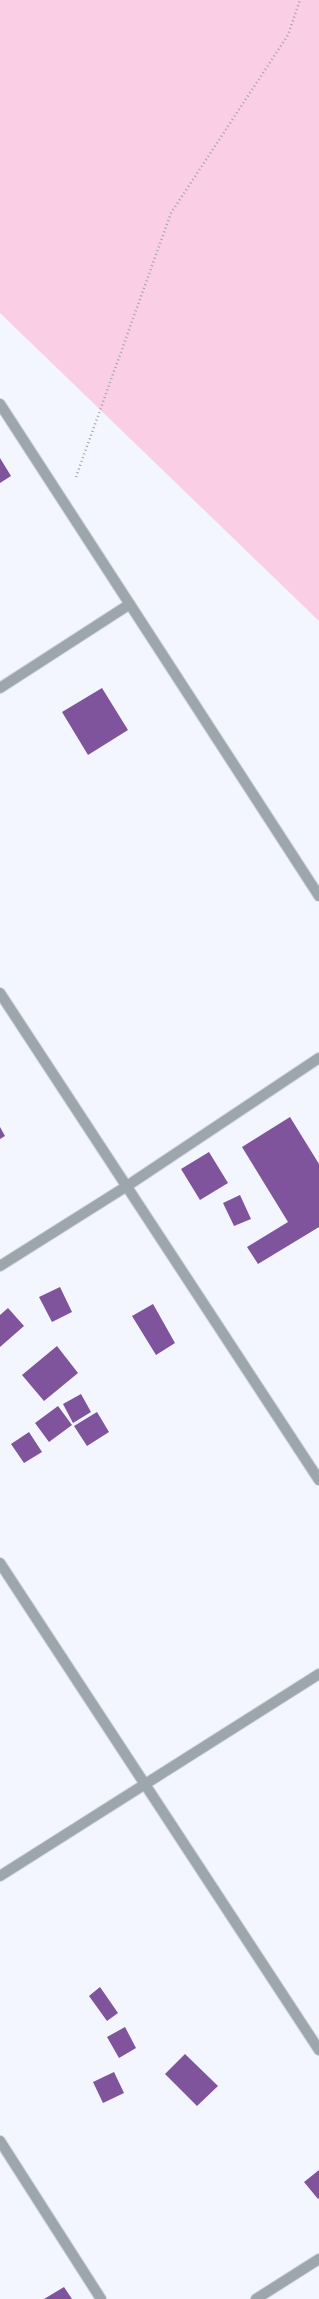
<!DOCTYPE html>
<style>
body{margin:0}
canvas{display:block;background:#f3f5ff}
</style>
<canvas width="319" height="2299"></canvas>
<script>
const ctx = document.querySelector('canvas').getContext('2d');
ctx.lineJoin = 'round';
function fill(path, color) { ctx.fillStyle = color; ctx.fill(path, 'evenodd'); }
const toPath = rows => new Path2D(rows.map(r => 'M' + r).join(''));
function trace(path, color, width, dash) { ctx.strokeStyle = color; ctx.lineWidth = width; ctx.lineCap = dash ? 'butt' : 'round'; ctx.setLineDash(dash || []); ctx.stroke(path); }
const green = toPath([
 [0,0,319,0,319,621,0,313]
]);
const building = toPath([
 [0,458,11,476,0,483],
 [102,688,128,730,88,755,62,712],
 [290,1117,319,1164,319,1227,258,1264,247,1247,288,1222,242,1147],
 [0,1127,5,1136,0,1139],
 [209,1152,228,1183,200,1200,181,1169],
 [240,1195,251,1219,234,1226,223,1203],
 [60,1287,72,1312,52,1322,39,1297],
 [153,1304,175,1343,156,1355,132,1316],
 [8,1308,24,1326,0,1347,0,1315],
 [57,1346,78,1373,44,1401,22,1375],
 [81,1394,91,1412,73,1423,63,1404],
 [58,1406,72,1425,49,1442,35,1423],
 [97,1412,109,1432,87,1446,74,1426],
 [29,1432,42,1452,24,1463,11,1444],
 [100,1987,118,2013,107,2021,89,1996],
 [125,2027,136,2048,119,2058,107,2037],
 [185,2054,218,2086,197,2106,165,2074],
 [114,2072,124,2093,103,2103,93,2082],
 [319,2170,319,2198,318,2199,304,2182],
 [64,2287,72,2299,44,2299]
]);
const path = toPath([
 [76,477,171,213,288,35,300,0]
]);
const minor = toPath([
 [0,404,319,896],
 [0,688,130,604],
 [0,993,319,1480],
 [0,1266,127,1186,319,1058],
 [0,1563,319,2050],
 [0,1876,319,1674],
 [0,2141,101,2299],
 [256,2299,319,2259]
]);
fill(green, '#facee5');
fill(building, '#7f549c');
trace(minor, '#d0d2dc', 12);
trace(path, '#a0a2ac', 2.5, [1, 3]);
trace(minor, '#9da6ad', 10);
</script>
